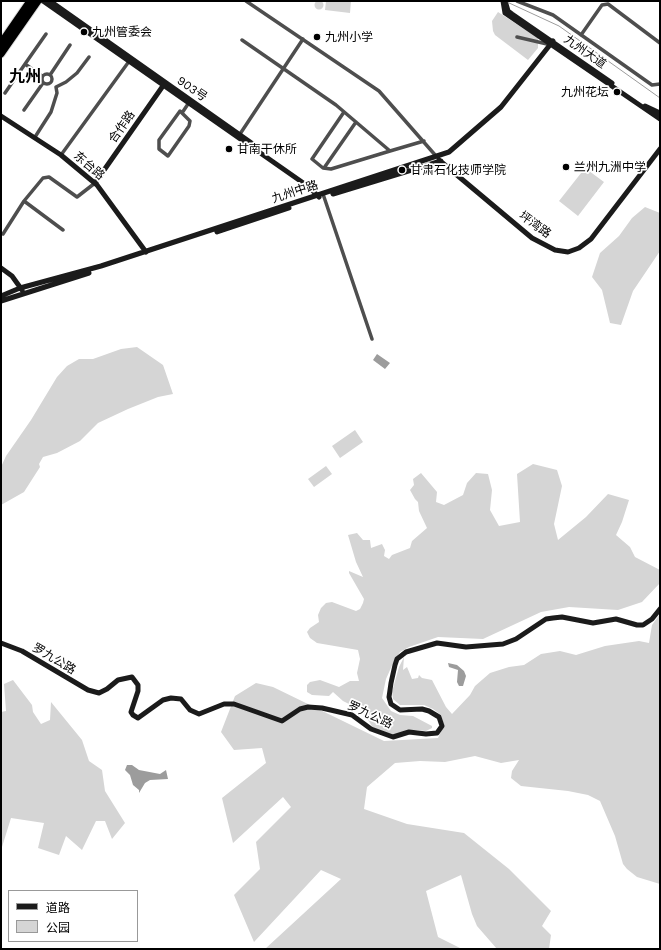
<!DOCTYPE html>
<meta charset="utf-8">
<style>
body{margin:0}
#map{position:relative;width:661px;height:950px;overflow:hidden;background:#fff;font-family:"Work Sans","Noto Sans SC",sans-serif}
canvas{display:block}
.frame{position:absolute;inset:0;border:2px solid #000;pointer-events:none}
.legend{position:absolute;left:8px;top:890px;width:130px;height:52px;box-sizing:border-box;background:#fff;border:1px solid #999;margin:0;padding:5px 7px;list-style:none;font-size:12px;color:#000}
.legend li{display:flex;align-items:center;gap:8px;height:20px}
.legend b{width:20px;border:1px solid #999}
</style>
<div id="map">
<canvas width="661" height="950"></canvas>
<div class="frame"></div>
<ul class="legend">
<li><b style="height:5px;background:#1b1b1b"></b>道路</li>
<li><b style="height:11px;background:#d5d5d5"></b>公园</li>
</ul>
</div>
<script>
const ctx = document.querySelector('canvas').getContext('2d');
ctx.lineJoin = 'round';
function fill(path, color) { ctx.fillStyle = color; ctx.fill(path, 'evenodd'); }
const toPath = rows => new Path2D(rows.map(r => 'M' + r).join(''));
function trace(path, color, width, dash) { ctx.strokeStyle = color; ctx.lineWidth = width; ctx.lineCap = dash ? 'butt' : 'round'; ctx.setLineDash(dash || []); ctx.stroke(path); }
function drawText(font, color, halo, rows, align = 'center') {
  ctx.font = font + ' "Work Sans","Noto Sans SC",sans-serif'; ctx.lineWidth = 3.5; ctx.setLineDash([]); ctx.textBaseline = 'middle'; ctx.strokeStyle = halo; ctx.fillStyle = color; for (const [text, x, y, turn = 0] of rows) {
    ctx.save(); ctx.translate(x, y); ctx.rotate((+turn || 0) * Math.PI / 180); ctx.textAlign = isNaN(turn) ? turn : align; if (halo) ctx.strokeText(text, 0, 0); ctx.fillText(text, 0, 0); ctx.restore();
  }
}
const green = toPath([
 '314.5 5a4.5 4.5 0 1 1 9 0a4.5 4.5 0 1 1-9 0Z',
 [326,1,351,1,350,13,325,10],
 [498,12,538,38,538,48,528,60,495,35,493,31,492,21],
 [585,168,604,182,578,216,559,201],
 [645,207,660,213,660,251,633,291,621,325,610,323,602,290,592,277,600,253,619,236,632,218],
 [137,347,163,365,173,394,158,397,128,409,98,423,80,441,57,453,43,457,39,464,40,467,24,492,1,505,1,467,6,456,31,420,57,377,67,366,79,359,93,359,121,349],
 [355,430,363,442,340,458,332,446],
 [533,464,557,470,562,486,554,524,558,540,586,517,608,494,629,500,622,522,616,535,630,547,635,557,660,570,660,583,642,602,618,610,569,607,541,612,483,639,438,637,409,647,400,652,394,661,386,679,382,698,391,711,400,715,413,716,432,726,432,728,426,731,416,730,393,736,373,728,359,705,353,706,343,701,333,692,329,696,312,695,307,692,307,685,310,682,320,680,339,687,350,681,359,681,357,673,360,659,358,650,317,643,310,638,307,632,310,628,319,622,318,615,321,608,326,603,332,602,356,611,360,609,363,603,364,599,349,573,349,571,363,577,356,562,348,535,357,533,363,540,370,540,371,548,382,544,385,550,384,556,389,559,392,555,410,548,412,541,427,528,419,511,418,502,415,499,410,490,414,485,413,479,421,473,437,492,436,502,444,505,463,495,467,483,476,473,488,474,492,490,490,510,499,526,520,522,517,474],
 [326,466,332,474,314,487,308,479],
 [660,614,660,884,637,877,627,869,623,864,615,836,600,801,588,795,568,791,521,786,511,778,512,771,519,760,501,763,475,756,445,762,420,761,395,763,367,787,364,809,407,824,464,833,509,869,551,911,542,926,551,935,549,949,497,949,477,926,472,914,461,875,426,891,438,937,462,949,265,949,341,879,321,870,254,942,234,895,260,869,256,842,291,807,283,797,233,843,222,798,266,763,262,748,234,750,221,732,235,696,256,683,273,687,384,741,438,738,444,725,441,715,433,709,424,705,400,705,393,699,392,692,395,681,399,667,404,657,403,670,407,667,412,679,418,678,419,675,422,678,432,680,446,707,452,714,470,695,475,686,490,673,509,667,524,665,541,654,560,651,576,655,605,646,639,641,649,643,652,625],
 [13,680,32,705,33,712,41,724,50,720,51,702,82,740,89,761,102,770,105,791,125,823,112,839,105,821,96,821,82,850,66,836,59,855,38,848,44,823,11,818,2,847,1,845,1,712,6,711,4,684]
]);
const water = toPath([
 [377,354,390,363,385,369,373,360],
 [448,663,457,665,464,671,466,676,463,686,459,686,457,682,458,670,449,667],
 [127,765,132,765,139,770,160,774,166,770,168,779,150,780,145,783,139,793,139,790,133,785,130,775,125,770]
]);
const stream = toPath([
 [507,2,559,26,660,98]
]);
const street = toPath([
 [246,1,379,91,436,156],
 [517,1,553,15,652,85,660,84],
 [581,35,602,5,608,4,660,43],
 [517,37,547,44],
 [242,40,336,105,390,151,424,141],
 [25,64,46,34],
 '42 79a5 5 0 1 1 10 0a5 5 0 1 1-10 0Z',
 [50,75,70,45],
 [5,93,25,64,42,76],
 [24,110,43,83],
 [344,112,312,159,323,168,331,169,390,151],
 [182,113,180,111,159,140,159,149,168,156,189,126,190,121,182,113,190,101],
 [240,134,303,39],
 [35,137,51,112,57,93,56,87,66,82,77,73,89,57],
 [61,155,130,60],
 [324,168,356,122],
 [323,194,372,339],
 [24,201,63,230],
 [3,234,24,201,43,178,49,177,77,197,95,183]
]);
const secondary = toPath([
 [43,1,309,187,319,197],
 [50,1,260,149],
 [503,1,505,13,660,119],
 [506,4,508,11,512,14,612,83],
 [645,106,660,113],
 [1,116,61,155,97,185,146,252],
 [439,160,532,238,555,250,568,252,579,248,591,239,660,149],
 [95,183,165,83],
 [333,194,441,161],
 [217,232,289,208],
 [1,268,12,276,22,290],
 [1,296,20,288,101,266,449,152,501,107,553,41],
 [1,301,89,273],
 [1,643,22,651,88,690,99,693,107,689,118,680,132,677,138,685,138,691,131,712,133,715,138,718,163,700,171,698,181,699,190,710,199,714,224,704,234,704,282,721,300,709,308,707,322,708,352,715,371,729,393,737,409,732,426,734,437,733,442,726,439,717,429,711,422,709,400,710,391,704,389,697,391,683,395,665,397,659,406,652,437,643,466,647,503,644,516,639,546,619,553,618,562,617,593,623,616,619,637,625,643,625,652,619,660,609]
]);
const highway = toPath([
 [1,43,30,1],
 [1,54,38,1]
]);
const markers = [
 [84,32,4,"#000"],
 [317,37,4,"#000"],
 [617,92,4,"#000"],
 [229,149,4,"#000"],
 [566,167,4,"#000"],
 [402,170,4,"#000"]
];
const poiNames = [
 ["九州管委会",92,32],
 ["九州小学",325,37],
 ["九州花坛",609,92,"right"],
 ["甘南干休所",237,149],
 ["兰州九洲中学",574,167],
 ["甘肃石化技师学院",410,170]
];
const streetNames = [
 ["九州大道",585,52,35],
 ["903号",192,89,35],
 ["合作路",122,127,-55],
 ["东台路",89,166,41],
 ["九州中路",295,192,-18],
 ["坪湾路",535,225,36],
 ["罗九公路",54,659,31],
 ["罗九公路",370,715,25]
];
const districtNames = [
 ["九州",25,77]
];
fill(green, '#d5d5d5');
fill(water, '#9c9c9c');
trace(stream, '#9c9c9c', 1);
trace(highway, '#dbdbdb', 9);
trace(street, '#4e4e4e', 3.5);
trace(secondary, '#1b1b1b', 5);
trace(highway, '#000', 7);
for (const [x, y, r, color] of markers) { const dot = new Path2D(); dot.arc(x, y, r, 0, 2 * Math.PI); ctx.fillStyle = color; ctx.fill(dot); trace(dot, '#fff', 1.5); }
drawText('12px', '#000', '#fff', poiNames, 'left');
drawText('12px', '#000', '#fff', streetNames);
drawText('bold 16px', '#000', '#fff', districtNames);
</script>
